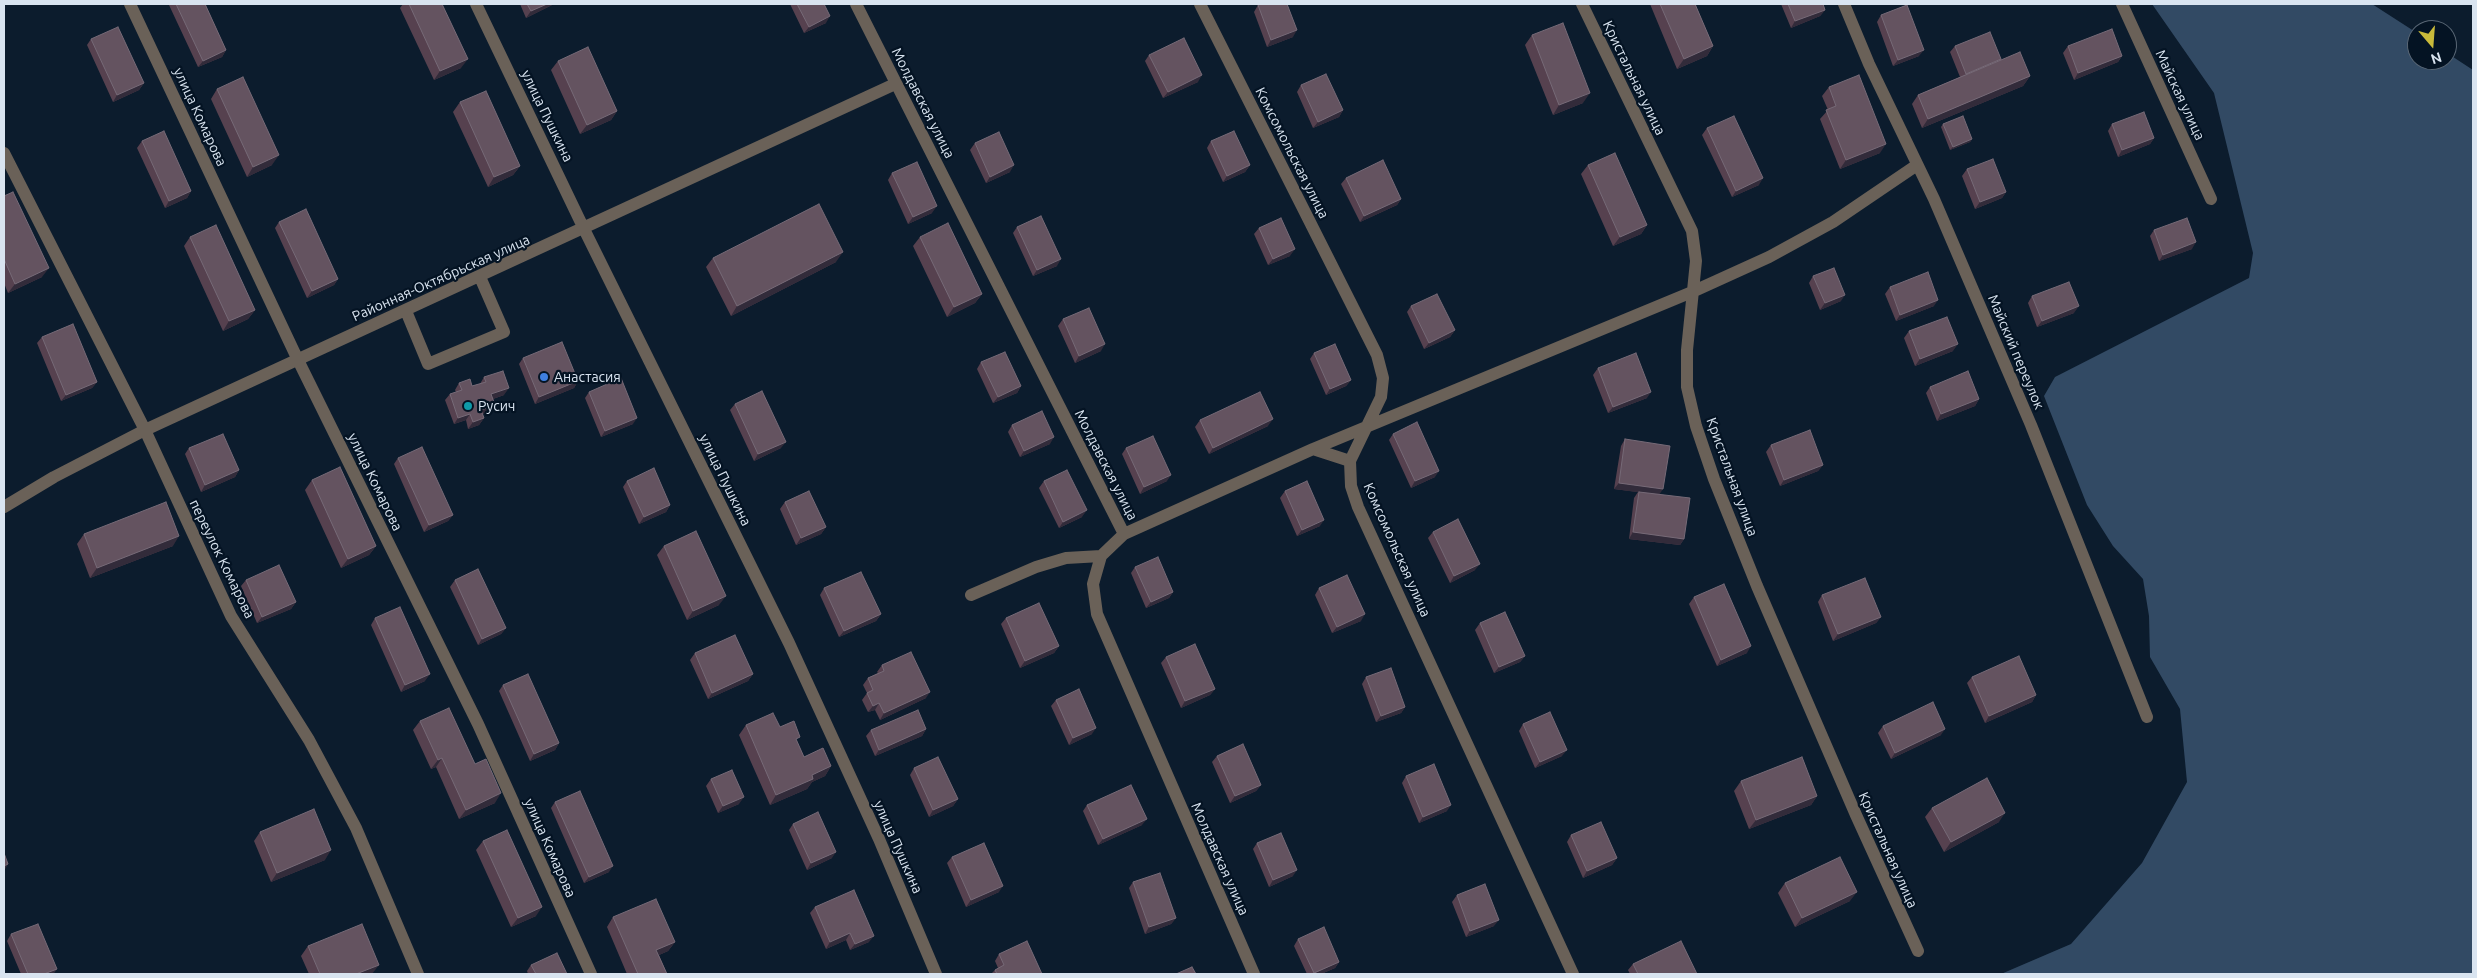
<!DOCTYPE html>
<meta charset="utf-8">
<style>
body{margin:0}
#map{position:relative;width:2477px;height:978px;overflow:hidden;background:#0c1c2d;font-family:Ubuntu,sans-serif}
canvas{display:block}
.frame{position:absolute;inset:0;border:5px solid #d9e4f0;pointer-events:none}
.north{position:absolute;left:2407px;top:20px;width:50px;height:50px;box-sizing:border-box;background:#041323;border:1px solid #596775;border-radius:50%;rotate:162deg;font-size:14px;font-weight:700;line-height:20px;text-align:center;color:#d9e4f0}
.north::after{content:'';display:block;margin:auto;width:18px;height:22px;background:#c9ba3a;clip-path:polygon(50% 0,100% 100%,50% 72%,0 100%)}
</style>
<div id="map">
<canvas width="2477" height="978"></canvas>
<div class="frame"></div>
<div class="north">N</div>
</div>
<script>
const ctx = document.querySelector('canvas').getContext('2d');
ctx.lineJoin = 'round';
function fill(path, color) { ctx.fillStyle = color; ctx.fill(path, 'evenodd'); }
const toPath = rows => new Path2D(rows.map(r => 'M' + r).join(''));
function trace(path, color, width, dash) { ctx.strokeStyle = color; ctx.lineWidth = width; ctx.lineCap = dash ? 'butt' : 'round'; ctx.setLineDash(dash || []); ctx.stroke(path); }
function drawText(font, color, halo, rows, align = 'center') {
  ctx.font = font + ' Ubuntu,sans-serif'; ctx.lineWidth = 4.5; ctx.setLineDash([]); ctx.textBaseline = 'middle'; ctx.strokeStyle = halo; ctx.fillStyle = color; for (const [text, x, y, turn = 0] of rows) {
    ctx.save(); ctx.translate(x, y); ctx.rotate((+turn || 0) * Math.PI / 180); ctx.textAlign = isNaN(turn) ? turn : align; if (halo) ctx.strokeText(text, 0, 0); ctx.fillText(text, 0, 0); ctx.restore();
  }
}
const forest = toPath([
 [2152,4,2372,4,2417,33,2417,60,2447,60,2447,53,2473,70,2473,974,2001,974,2071,944,2142,863,2187,782,2180,709,2150,657,2149,616,2143,579,2113,546,2087,505,2044,396,2055,377,2249,278,2253,253,2214,93]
]);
const minor = toPath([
 [130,4,297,358,478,724,591,974],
 [476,4,584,229,789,643,879,839,936,974],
 [856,4,1124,534,1101,556,1093,584,1097,614,1254,974],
 [1200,4,1377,355,1383,378,1381,397,1350,461,1351,486,1358,507,1573,974],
 [1582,4,1692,231,1696,261,1687,350,1687,387,1696,426,1714,479,1757,586,1856,815,1918,951],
 [1844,4,1869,64,1934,199,2031,425,2147,717],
 [2122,4,2211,199],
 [4,153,145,430,231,616,309,740,356,828,418,974],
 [406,311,428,364,504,332,480,277],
 [1313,449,1350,461],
 [4,507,54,477,145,430,895,84],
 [1124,534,1313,449,1692,292,1769,257,1833,222,1917,165],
 [971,595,1036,567,1066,558,1101,556]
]);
const wall = toPath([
 [170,4,205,4,226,50,222,57,198,67,169,5],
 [403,4,442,4,461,68,434,80,400,8],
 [520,4,553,4,552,5,526,18],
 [790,4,824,4,826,23,804,33],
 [1650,4,1695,4,1713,46,1707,56,1677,69],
 [1781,4,1823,4,1825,10,1820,16,1791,28],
 [1258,5,1293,37,1267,47,1254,12],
 [1881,15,1919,56,1893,66,1877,22],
 [1532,35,1583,103,1553,115,1525,45],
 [91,39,144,83,139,90,113,102,87,45],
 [1955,46,2001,59,2030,76,2023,86,1922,128,1912,104,1918,95,1960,77,1950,52],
 [2068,46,2122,56,2118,62,2074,80,2063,53],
 [1149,55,1198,82,1163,98,1145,61],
 [558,61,617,111,611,120,580,134,551,70],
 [1301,85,1343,110,1339,117,1313,128,1297,92],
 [1829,87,1880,153,1840,169,1820,119,1828,110,1822,96],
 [217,89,272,165,247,177,211,99],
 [460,102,520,166,513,175,488,187,453,112],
 [1943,124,1972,139,1970,142,1950,150,1941,127],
 [2112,124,2154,138,2150,144,2118,157,2108,131],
 [1707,128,1759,185,1732,197,1702,135],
 [142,141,191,191,187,198,165,208,137,148],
 [1211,141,1250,165,1245,172,1223,182,1207,148],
 [975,143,1010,172,986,183,970,150],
 [1588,165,1647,225,1641,234,1613,246,1581,174],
 [1967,169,2006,192,2002,198,1975,209,1962,176],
 [892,173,932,213,908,224,888,180],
 [1346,178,1401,199,1397,205,1360,222,1341,184],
 [4,196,42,277,8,293,4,283],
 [279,222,338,279,334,285,307,298,275,228],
 [1017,227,1057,266,1033,276,1013,233],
 [1259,228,1290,256,1268,265,1254,234],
 [2154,230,2192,249,2159,261,2150,236],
 [190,237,255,310,248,319,223,331,184,246],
 [920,237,982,294,975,303,947,317,913,246],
 [713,258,836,262,731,316,706,267],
 [1813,276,1841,301,1820,310,1809,283],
 [1890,287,1934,306,1896,321,1885,294],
 [2032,296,2074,313,2037,327,2028,303],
 [1411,306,1455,330,1450,337,1424,349,1407,312],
 [1063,319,1101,351,1075,363,1058,326],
 [1909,331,1953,351,1915,366,1904,338],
 [42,337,97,382,92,388,61,401,37,343],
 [1314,353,1351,380,1346,386,1326,395,1310,359],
 [523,358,578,381,574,388,535,404,519,364],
 [981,362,1021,386,1017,393,993,403,977,369],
 [1598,368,1647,398,1608,413,1593,375],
 [484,377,504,395,493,399,495,405,491,411,482,414,484,418,479,425,468,429,466,420,454,424,445,400,450,394,456,392,455,390,459,383,472,386,480,384],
 [1930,387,1979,399,1975,406,1937,421,1926,393],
 [589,392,633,424,601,437,585,398],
 [735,404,781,448,754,461,730,410],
 [1200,420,1268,426,1209,454,1195,427],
 [1012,425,1050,444,1020,457,1008,432],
 [1393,434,1435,477,1411,488,1389,440],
 [1625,439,1659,495,1684,539,1680,545,1629,539,1634,498,1638,492,1614,489,1621,446],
 [1771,445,1823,465,1818,471,1780,486,1766,452],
 [189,448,239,470,235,477,201,492,185,454],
 [1126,448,1167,481,1140,494,1122,454],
 [398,458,453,515,448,521,424,532,394,464],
 [312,480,376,546,369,555,341,568,305,490],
 [627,481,670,505,666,512,639,524,623,487],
 [1044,481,1082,517,1059,528,1039,488],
 [1285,491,1320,526,1297,536,1280,498],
 [785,502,826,527,821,534,796,545,780,509],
 [1433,532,1475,570,1450,583,1428,538],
 [84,534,173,546,90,578,77,544],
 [664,546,719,605,687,620,657,555],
 [1135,567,1173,592,1169,598,1146,608,1131,573],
 [246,580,296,602,291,609,257,623,241,586],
 [455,580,506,628,501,634,478,645,450,587],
 [824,588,881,614,876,621,839,637,820,595],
 [1319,588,1361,621,1332,633,1315,595],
 [1822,595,1881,617,1876,623,1833,641,1818,602],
 [1694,597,1747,653,1717,666,1689,604],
 [375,618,425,681,401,692,371,625],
 [1006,618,1059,646,1054,653,1020,668,1001,624],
 [1480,623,1525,656,1520,662,1494,673,1475,630],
 [695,653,753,674,748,681,708,699,690,660],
 [1166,657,1215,689,1210,695,1181,708,1161,663],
 [882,665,926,698,880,720,875,710,868,712,862,700,867,693,863,685,868,678,878,673,877,672],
 [1366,677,1405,707,1401,713,1376,722,1362,684],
 [1972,677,2036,695,2032,702,1985,723,1967,683],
 [503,685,559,743,555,750,530,761,499,691],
 [1056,700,1092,734,1069,745,1051,706],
 [420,721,495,803,459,819,436,767,431,769,413,730],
 [1523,724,1562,756,1535,768,1519,731],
 [746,725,780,727,797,742,804,757,831,766,825,776,812,782,807,789,770,805,739,735],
 [1883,726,1941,735,1891,759,1878,733],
 [926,729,922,736,875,756,866,736,871,730],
 [1217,756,1261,785,1256,791,1230,803,1212,762],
 [914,768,958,799,953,806,929,817,910,775],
 [1406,776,1447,811,1419,823,1402,783],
 [711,779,739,804,718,813,706,786],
 [1741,781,1817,796,1811,805,1749,829,1734,791],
 [555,802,609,872,584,883,551,808],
 [1087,805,1142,825,1098,845,1083,811],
 [1932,808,1999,822,1944,852,1925,817],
 [793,824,832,858,807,870,789,830],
 [260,832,325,860,271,882,254,841],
 [1571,835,1617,858,1612,865,1583,878,1567,842],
 [483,841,536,916,511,927,476,850],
 [1257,843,1293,876,1269,887,1253,849],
 [952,857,999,892,966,907,947,863],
 [1133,882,1176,918,1171,924,1145,934,1129,888],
 [1785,883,1850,901,1795,927,1778,893],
 [1457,895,1494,926,1466,937,1452,902],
 [815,907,869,942,850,950,846,940,826,949,810,913],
 [613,917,675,942,668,951,659,955,667,974,627,974,607,927],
 [11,934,57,969,53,974,21,974,7,941],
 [1298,939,1339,962,1335,968,1321,974,1307,974,1294,946],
 [308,946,372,974,309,974,301,956],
 [999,954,1042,974,991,974,995,970,998,968,995,961],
 [1633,964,1697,974,1630,974,1628,970],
 [531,965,567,974,528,974,527,971]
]);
const shadedWall = toPath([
 [547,4,553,4,552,5,526,18,531,11],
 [1825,10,1820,16,1791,28,1795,21],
 [830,16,826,23,804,33,809,27],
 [1297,30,1293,37,1267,47,1271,40],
 [1713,46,1707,56,1677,69,1684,59],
 [226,50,222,57,198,67,203,61],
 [1924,50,1919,56,1893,66,1898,60],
 [2122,56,2118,62,2074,80,2078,73],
 [468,59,461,68,434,80,440,71],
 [1202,75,1198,82,1163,98,1168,92],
 [2030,76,2023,86,1922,128,1928,119],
 [144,83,139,90,113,102,117,95],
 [1590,93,1583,103,1553,115,1559,105],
 [1343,110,1339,117,1313,128,1318,122],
 [617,111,611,120,580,134,587,125],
 [2154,138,2150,144,2118,157,2122,150],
 [1972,139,1970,142,1950,150,1953,147],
 [1886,144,1880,153,1840,169,1846,160],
 [279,155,272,165,247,177,253,167],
 [1014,165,1010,172,986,183,990,177],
 [1250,165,1245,172,1223,182,1227,176],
 [520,166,513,175,488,187,494,177],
 [1763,178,1759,185,1732,197,1736,191],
 [191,191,187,198,165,208,169,201],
 [2006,192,2002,198,1975,209,1980,202],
 [1401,199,1397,205,1360,222,1364,216],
 [937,206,932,213,908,224,913,217],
 [1647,225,1641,234,1613,246,1620,237],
 [2196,242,2192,249,2159,261,2163,255],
 [1295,249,1290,256,1268,265,1273,259],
 [843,252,836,262,731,316,737,306],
 [1061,259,1057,266,1033,276,1037,270],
 [49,268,42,277,8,293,15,284],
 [338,279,334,285,307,298,312,291],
 [982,294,975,303,947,317,954,307],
 [1845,295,1841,301,1820,310,1825,303],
 [1938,300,1934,306,1896,321,1900,315],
 [2079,306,2074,313,2037,327,2042,321],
 [255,310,248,319,223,331,229,321],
 [1455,330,1450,337,1424,349,1429,343],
 [1105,344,1101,351,1075,363,1079,356],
 [1958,344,1953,351,1915,366,1920,359],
 [1351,380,1346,386,1326,395,1330,389],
 [578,381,574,388,535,404,539,397],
 [97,382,92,388,61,401,66,395],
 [1021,386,1017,393,993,403,998,397],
 [509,388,504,395,487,401,491,394],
 [1651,392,1647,398,1608,413,1613,407],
 [1979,399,1975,406,1937,421,1941,414],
 [495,405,491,411,476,416,481,410],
 [470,414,466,420,454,424,458,418],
 [484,418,479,425,468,429,473,422],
 [637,418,633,424,601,437,605,431],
 [1273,419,1268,426,1209,454,1213,448],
 [1054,437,1050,444,1020,457,1024,451],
 [786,442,781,448,754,461,758,454],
 [1823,465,1818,471,1780,486,1784,480],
 [239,470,235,477,201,492,205,485],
 [1439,471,1435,477,1411,488,1415,481],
 [1171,475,1167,481,1140,494,1144,487],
 [1619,483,1663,489,1659,495,1614,489],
 [670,505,666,512,639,524,644,517],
 [1087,510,1082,517,1059,528,1063,522],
 [453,515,448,521,424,532,429,525],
 [1324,520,1320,526,1297,536,1302,530],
 [826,527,821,534,796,545,801,538],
 [1633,532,1684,539,1680,545,1629,539],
 [179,536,173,546,90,578,97,568],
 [376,546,369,555,341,568,348,559],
 [1480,564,1475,570,1450,583,1454,576],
 [1173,592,1169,598,1146,608,1151,602],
 [726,596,719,605,687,620,693,611],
 [296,602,291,609,257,623,262,617],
 [881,614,876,621,839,637,844,631],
 [1365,614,1361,621,1332,633,1337,627],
 [1881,617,1876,623,1833,641,1838,634],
 [506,628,501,634,478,645,482,639],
 [1059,646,1054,653,1020,668,1025,661],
 [1751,646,1747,653,1717,666,1721,660],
 [1525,656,1520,662,1494,673,1499,667],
 [430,674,425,681,401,692,405,685],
 [753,674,748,681,708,699,712,693],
 [1215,689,1210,695,1181,708,1185,701],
 [930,692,926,698,880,720,884,713],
 [2036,695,2032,702,1985,723,1989,716],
 [879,703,875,710,868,712,873,706],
 [1405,707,1401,713,1376,722,1381,716],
 [1096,728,1092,734,1069,745,1073,738],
 [926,729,922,736,875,756,879,750],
 [1945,729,1941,735,1891,759,1895,753],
 [559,743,555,750,530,761,534,754],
 [1567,750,1562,756,1535,768,1540,762],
 [442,758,436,767,431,769,438,760],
 [831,766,825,776,812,782,807,789,770,805,776,795,812,775],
 [1261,785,1256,791,1230,803,1235,796],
 [501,793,495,803,459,819,466,810],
 [1817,796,1811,805,1749,829,1756,820],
 [744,797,739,804,718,813,723,806],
 [958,799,953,806,929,817,933,810],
 [1451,805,1447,811,1419,823,1423,817],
 [2005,813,1999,822,1944,852,1951,842],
 [1147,819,1142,825,1098,845,1103,839],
 [331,850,325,860,271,882,277,873],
 [836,852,832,858,807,870,811,863],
 [1617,858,1612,865,1583,878,1587,871],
 [8,864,4,871,4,866],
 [613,866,609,872,584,883,589,877],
 [1297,870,1293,876,1269,887,1273,880],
 [1003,886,999,892,966,907,971,900],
 [1857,892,1850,901,1795,927,1802,918],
 [542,907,536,916,511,927,518,918],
 [1176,918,1171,924,1145,934,1149,927],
 [1499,920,1494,926,1466,937,1470,931],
 [850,933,846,940,826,949,830,942],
 [874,936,869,942,850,950,855,944],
 [675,942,668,951,650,959,656,950],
 [1339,962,1335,968,1321,974,1313,974],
 [379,965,372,974,356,974],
 [57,969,53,974,44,974]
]);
const building = toPath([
 [176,4,205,4,226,50,203,61,176,4],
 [409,4,442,4,468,59,440,71,409,4],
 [527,4,547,4,531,11,527,4],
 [797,4,824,4,830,16,809,27,797,4],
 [1262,4,1287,4,1297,30,1271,40,1258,5,1262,4],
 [1660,4,1695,4,1713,46,1684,59,1660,4],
 [1788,4,1823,4,1825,10,1795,21,1788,4],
 [1907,5,1924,50,1898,60,1881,15,1907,5],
 [1563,23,1590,93,1559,105,1532,35,1563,23],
 [118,27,144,83,117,95,91,39,118,27],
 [2112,29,2122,56,2078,73,2068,46,2112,29],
 [1990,32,2001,59,1966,74,1955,46,1990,32],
 [1184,38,1202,75,1168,92,1149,55,1184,38],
 [588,47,617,111,587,125,558,61,588,47],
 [2020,52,2030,76,1928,119,1918,95,2020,52],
 [1326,74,1343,110,1318,122,1301,85,1326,74],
 [1859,75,1886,144,1846,160,1826,110,1836,106,1829,87,1859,75],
 [243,77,279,155,253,167,217,89,243,77],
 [486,91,520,166,494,177,460,102,486,91],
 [2144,112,2154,138,2122,150,2112,124,2144,112],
 [1734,116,1763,178,1736,191,1707,128,1734,116],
 [1963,116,1972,139,1953,147,1943,124,1963,116],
 [164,131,191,191,169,201,142,141,164,131],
 [1234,131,1250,165,1227,176,1211,141,1234,131],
 [999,132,1014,165,990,177,975,143,999,132],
 [1615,153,1647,225,1620,237,1588,165,1615,153],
 [1993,159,2006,192,1980,202,1967,169,1993,159],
 [1383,160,1401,199,1364,216,1346,178,1383,160],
 [917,162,937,206,913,217,892,173,917,162],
 [13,192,49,268,15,284,4,259,4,196,13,192],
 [819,204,843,252,737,306,713,258,819,204],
 [306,209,338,279,312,291,279,222,306,209],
 [1041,216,1061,259,1037,270,1017,227,1041,216],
 [1281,218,1295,249,1273,259,1259,228,1281,218],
 [2187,218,2196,242,2163,255,2154,230,2187,218],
 [948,223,982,294,954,307,920,237,948,223],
 [216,225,255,310,229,321,190,237,216,225],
 [1834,268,1845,295,1825,303,1813,276,1834,268],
 [1928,272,1938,300,1900,315,1890,287,1928,272],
 [2069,282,2079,306,2042,321,2032,296,2069,282],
 [1437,294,1455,330,1429,343,1411,306,1437,294],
 [1089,308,1105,344,1079,356,1063,319,1089,308],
 [1947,317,1958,344,1920,359,1909,331,1947,317],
 [73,324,97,382,66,395,42,337,73,324],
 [562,342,578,381,539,397,523,358,562,342],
 [1335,344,1351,380,1330,389,1314,353,1335,344],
 [1005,352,1021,386,998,397,981,362,1005,352],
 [1636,353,1651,392,1613,407,1598,368,1636,353],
 [503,371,509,388,491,394,495,405,481,410,484,418,473,422,470,414,458,418,450,394,462,390,459,383,470,379,472,386,486,382,484,377,503,371],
 [1968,371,1979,399,1941,414,1930,387,1968,371],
 [621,378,637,418,605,431,589,392,621,378],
 [762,391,786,442,758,454,735,404,762,391],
 [1260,392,1273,419,1213,448,1200,420,1260,392],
 [1042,411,1054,437,1024,451,1012,425,1042,411],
 [1417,422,1439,471,1415,481,1393,434,1417,422],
 [1810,430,1823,465,1784,480,1771,445,1810,430],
 [223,434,239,470,205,485,189,448,223,434],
 [1153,436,1171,475,1144,487,1126,448,1153,436],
 [1625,439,1670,446,1663,489,1619,483,1625,439],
 [422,447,453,515,429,525,398,458,422,447],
 [340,467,376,546,348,559,312,480,340,467],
 [654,468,670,505,644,517,627,481,654,468],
 [1067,470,1087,510,1063,522,1044,481,1067,470],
 [1307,481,1324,520,1302,530,1285,491,1307,481],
 [809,491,826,527,801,538,785,502,809,491],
 [1639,492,1690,498,1684,539,1633,532,1639,492],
 [166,502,179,536,97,568,84,534,166,502],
 [1458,519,1480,564,1454,576,1433,532,1458,519],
 [696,531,726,596,693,611,664,546,696,531],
 [1158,557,1173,592,1151,602,1135,567,1158,557],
 [279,565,296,602,262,617,246,580,279,565],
 [478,569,506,628,482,639,455,580,478,569],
 [861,572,881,614,844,631,824,588,861,572],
 [1347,575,1365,614,1337,627,1319,588,1347,575],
 [1865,578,1881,617,1838,634,1822,595,1865,578],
 [1724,584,1751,646,1721,660,1694,597,1724,584],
 [1039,603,1059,646,1025,661,1006,618,1039,603],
 [400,607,430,674,405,685,375,618,400,607],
 [1505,612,1525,656,1499,667,1480,623,1505,612],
 [735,635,753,674,712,693,695,653,735,635],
 [1195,644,1215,689,1185,701,1166,657,1195,644],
 [911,652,930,692,884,713,879,703,873,706,867,693,873,690,868,678,884,671,882,665,911,652],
 [2019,656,2036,695,1989,716,1972,677,2019,656],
 [1391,668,1405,707,1381,716,1366,677,1391,668],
 [528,674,559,743,534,754,503,685,528,674],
 [1079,689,1096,728,1073,738,1056,700,1079,689],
 [1933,702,1945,729,1895,753,1883,726,1933,702],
 [449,708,475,764,486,759,501,793,466,810,442,758,438,760,420,721,449,708],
 [918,710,926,729,879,750,871,730,918,710],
 [1550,712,1567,750,1540,762,1523,724,1550,712],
 [773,713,780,727,794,721,800,737,796,739,804,757,823,748,831,766,812,775,813,779,776,795,746,725,773,713],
 [1243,744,1261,785,1235,796,1217,756,1243,744],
 [938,757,958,799,933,810,914,768,938,757],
 [1802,757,1817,796,1756,820,1741,781,1802,757],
 [1434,764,1451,805,1423,817,1406,776,1434,764],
 [732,770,744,797,723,806,711,779,732,770],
 [1987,778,2005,813,1951,842,1932,808,1987,778],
 [1131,785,1147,819,1103,839,1087,805,1131,785],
 [580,791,613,866,589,877,555,802,580,791],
 [314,809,331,850,277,873,260,832,314,809],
 [818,812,836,852,811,863,793,824,818,812],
 [1601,822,1617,858,1587,871,1571,835,1601,822],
 [507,830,542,907,518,918,483,841,507,830],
 [1281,833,1297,870,1273,880,1257,843,1281,833],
 [984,843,1003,886,971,900,952,857,984,843],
 [4,853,8,864,4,866,4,853],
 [1840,857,1857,892,1802,918,1785,883,1840,857],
 [1160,873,1176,918,1149,927,1133,882,1160,873],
 [1485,884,1499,920,1470,931,1457,895,1485,884],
 [854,890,874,936,855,944,850,933,830,942,815,907,854,890],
 [656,899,675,942,656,950,667,974,638,974,613,917,656,899],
 [38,924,57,969,44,974,28,974,11,934,38,924],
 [362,924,379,965,356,974,320,974,308,946,362,924],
 [1324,927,1339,962,1314,973,1298,939,1324,927],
 [1027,941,1042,974,997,974,995,970,1004,965,999,954,1027,941],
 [1681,941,1697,974,1638,974,1633,964,1681,941],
 [557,953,567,974,536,974,531,965,557,953],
 [1192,967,1196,974,1176,974,1192,967]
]);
const markers = [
 [544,377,5,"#3f7fe0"],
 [468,406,5,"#0f9aa8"]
];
const streetNames = [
 ["Кристальная улица",1634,78,64],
 ["Майская улица",2180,95,65],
 ["Молдавская улица",923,103,63],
 ["улица Пушкина",547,116,64],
 ["улица Комарова",200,117,65],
 ["Комсомольская улица",1292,153,63],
 ["Районная-Октябрьская улица",441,278,-24],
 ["Майский переулок",2016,352,67],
 ["Молдавская улица",1106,465,63],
 ["Кристальная улица",1732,477,70],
 ["улица Пушкина",725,480,64],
 ["улица Комарова",375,482,64],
 ["Комсомольская улица",1397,550,66],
 ["переулок Комарова",222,559,64],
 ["улица Пушкина",898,847,66],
 ["улица Комарова",550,848,66],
 ["Кристальная улица",1888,850,66],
 ["Молдавская улица",1220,859,66]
];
const poiNames = [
 ["Анастасия",554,377],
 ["Русич",478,406]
];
fill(forest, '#324a64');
trace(minor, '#6a6158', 12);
fill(wall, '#56414f');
fill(shadedWall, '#322b3a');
fill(building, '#645360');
trace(building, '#766a77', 1);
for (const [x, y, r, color] of markers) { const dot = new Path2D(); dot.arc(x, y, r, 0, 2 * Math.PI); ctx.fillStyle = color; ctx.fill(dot); trace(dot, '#041323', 2); }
drawText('14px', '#d9e4f0', '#041323', streetNames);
drawText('14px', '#d9e4f0', '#041323', poiNames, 'left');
</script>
